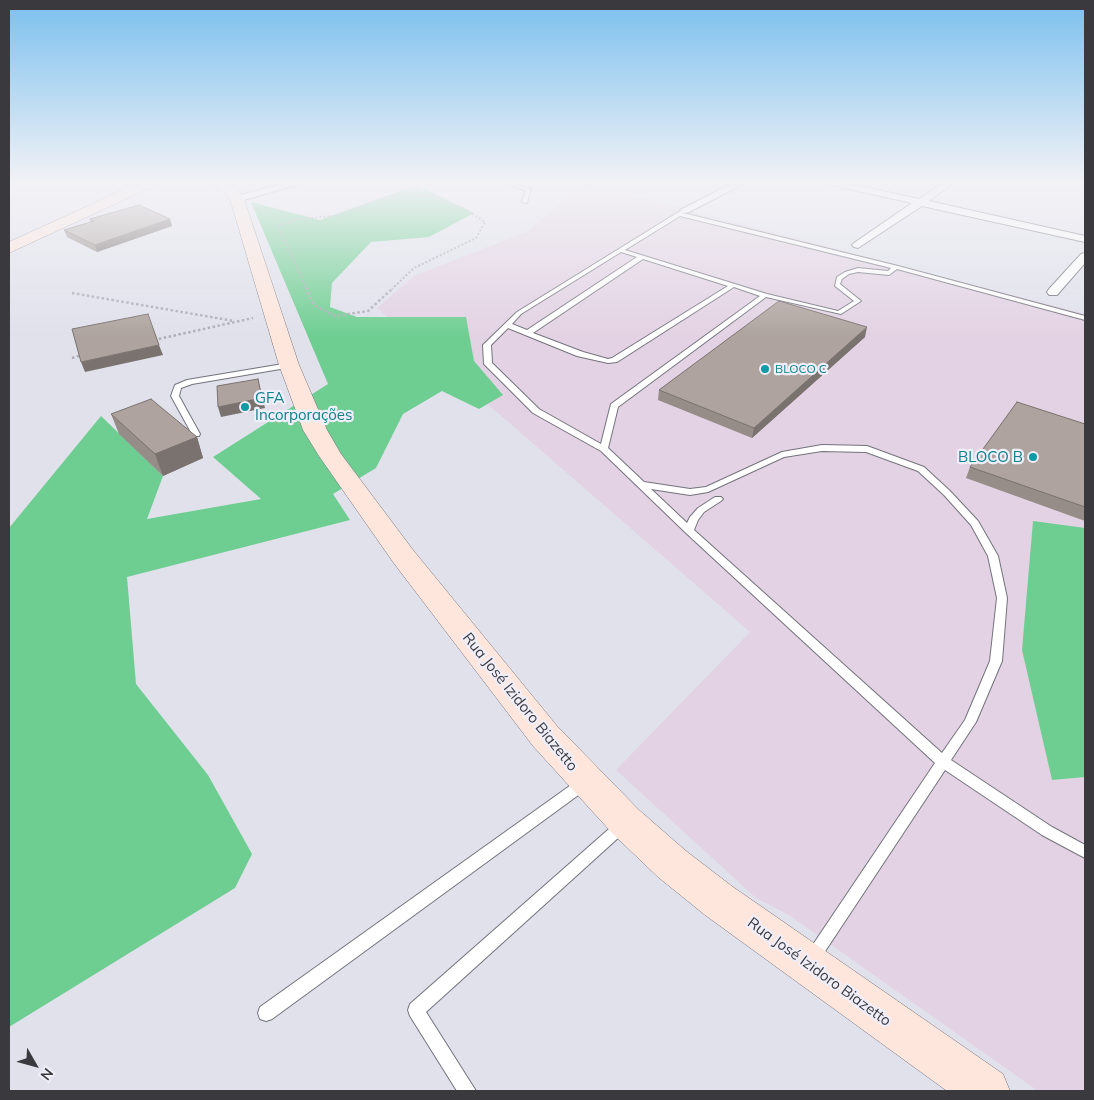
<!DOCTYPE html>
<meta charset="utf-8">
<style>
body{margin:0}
#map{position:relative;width:1094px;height:1100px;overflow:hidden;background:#e1e1ec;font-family:Mulish,sans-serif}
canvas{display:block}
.frame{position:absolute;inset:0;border:10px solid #3a3a3e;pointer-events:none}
.north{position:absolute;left:10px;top:1040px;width:50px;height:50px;-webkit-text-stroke:4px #efeef9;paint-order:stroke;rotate:128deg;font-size:14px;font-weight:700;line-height:20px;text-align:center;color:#3a3a3e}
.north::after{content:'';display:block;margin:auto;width:18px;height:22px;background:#3a3a3e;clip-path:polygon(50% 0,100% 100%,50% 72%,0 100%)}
</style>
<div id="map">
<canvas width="1094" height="1100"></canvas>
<div class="frame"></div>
<div class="north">N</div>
</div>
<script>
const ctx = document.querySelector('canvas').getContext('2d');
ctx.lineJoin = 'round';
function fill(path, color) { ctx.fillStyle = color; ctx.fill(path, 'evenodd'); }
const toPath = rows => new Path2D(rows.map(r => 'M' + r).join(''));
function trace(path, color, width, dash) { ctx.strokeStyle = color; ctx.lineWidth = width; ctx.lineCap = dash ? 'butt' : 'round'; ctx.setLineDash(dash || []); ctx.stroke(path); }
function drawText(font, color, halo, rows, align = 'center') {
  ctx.font = font + ' Mulish,sans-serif'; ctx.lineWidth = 4.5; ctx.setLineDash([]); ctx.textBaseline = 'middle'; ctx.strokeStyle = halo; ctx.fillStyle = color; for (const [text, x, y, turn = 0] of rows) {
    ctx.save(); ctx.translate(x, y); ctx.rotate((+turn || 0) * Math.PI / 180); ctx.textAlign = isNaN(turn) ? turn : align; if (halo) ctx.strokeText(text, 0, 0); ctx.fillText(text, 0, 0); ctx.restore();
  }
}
const commercial = toPath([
 [584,183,1085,314,1085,1091,1038,1091,789,915,756,898,616,770,750,632,377,308,414,276,528,231]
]);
const green = toPath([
 [417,185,474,213,429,237,371,242,332,283,330,307,357,317,466,317,474,361,503,395,479,409,442,391,403,414,376,468,333,494,350,520,127,577,136,684,208,775,252,854,235,888,9,1027,9,528,101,416,163,476,147,519,261,499,213,457,328,384,251,202,320,220],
 [1033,521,1085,528,1085,777,1052,780,1022,650]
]);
const pathFar1 = toPath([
 [307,289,278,226,298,219,335,216,386,197,430,196,462,207,485,222,476,238,414,268,392,289]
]);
const path = toPath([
 [306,288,314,305,335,316,368,311,393,288],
 [72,293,234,321],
 [154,340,253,318],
 [72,358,82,355]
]);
const lane = toPath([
 [506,183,512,183,531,189,527,203,522,202,526,191,506,183],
 [685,208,688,210,683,213,898,266,1085,316,1085,320,897,269,889,275,858,272,849,274,842,279,840,284,861,301,841,314,766,297,618,407,608,448,644,482,690,489,706,487,782,452,822,445,867,446,924,467,950,491,978,521,998,556,1007,598,1002,661,976,722,951,760,1052,827,1085,845,1085,858,1042,835,945,770,818,962,813,965,808,962,805,957,808,952,935,763,686,533,601,451,533,413,484,364,483,345,517,312,685,208],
 [680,216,891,268,888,271,858,268,845,272,837,277,835,286,854,301,838,311,767,294,625,250,680,216],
 [621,252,637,257,527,330,512,324,521,314,621,252],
 [643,259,728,286,612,358,608,359,583,352,533,333,643,259],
 [734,287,760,296,611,404,601,444,539,409,492,363,491,345,508,328,577,356,608,363,617,362,734,287],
 [822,451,866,452,918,471,944,495,971,525,988,556,997,598,990,661,965,720,942,753,694,530,698,520,704,512,721,501,723,499,721,497,715,497,698,508,690,517,687,523,651,489,690,495,708,492,784,457,822,451],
 [289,363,293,365,292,367,192,384,181,388,179,396,200,434,199,436,193,436,171,396,175,385,187,380,289,363],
 [583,778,588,780,590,784,588,788,272,1019,266,1021,260,1019,258,1013,260,1007,578,780,583,778],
 [623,819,628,821,630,825,628,829,426,1012,476,1091,457,1091,410,1016,408,1010,410,1004,618,821,623,819]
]);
const street = toPath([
 [284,183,298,183,296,185,237,202,232,199,233,197,284,183],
 [733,183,745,183,689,212,685,213,680,210,733,183],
 [830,183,845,183,919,199,943,183,953,183,929,201,1085,236,1085,242,922,206,858,248,854,247,852,245,854,243,912,203,831,185,830,183],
 [1085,253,1085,263,1057,295,1049,295,1047,292,1049,289,1081,254,1085,253]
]);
const secondary = toPath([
 [138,183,156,183,154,186,9,253,9,242,138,183],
 [210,183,227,183,238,189,244,199,299,365,327,430,341,454,413,550,557,726,639,810,686,851,733,887,1003,1074,1010,1091,947,1091,705,915,658,877,613,834,533,746,393,562,319,456,303,430,279,365,230,199,227,195,210,183]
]);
const wall = toPath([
 [90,219,170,219,172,226,97,252,67,237,64,230,91,222],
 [865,337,752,438,658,400,659,390],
 [111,414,197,437,203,458,163,476,119,434],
 [1085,424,1085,521,966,478,970,467]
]);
const shadedWall = toPath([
 [170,219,172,226,97,252,95,245],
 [867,327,865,337,752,438,754,428],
 [159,345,163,355,85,372,81,362],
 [258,379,265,408,221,417,218,407],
 [197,437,203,458,163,476,155,454]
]);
const building = toPath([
 [139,205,170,219,95,245,64,230,94,221,90,219,139,205],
 [779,301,867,327,754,428,659,390,779,301],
 [148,314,159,345,81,362,72,329,148,314],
 [258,379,262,398,218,407,217,386,258,379],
 [151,399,197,437,155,454,111,414,151,399],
 [1017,402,1085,424,1085,507,970,467,1017,402]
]);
const markers = [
 [765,369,5,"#0f9aa8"],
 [245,407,5,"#0f9aa8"],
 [1033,457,5,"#0f9aa8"]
];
const farCulturenames = [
 ["BLOCO C",775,369]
];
const cultureNames = [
 ["GFA",255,398],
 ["Incorporações",255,415],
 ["BLOCO B",1023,457,"right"]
];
const streetNames = [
 ["Rua José Izidoro Biazetto",520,702,51],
 ["Rua José Izidoro Biazetto",819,972,36]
];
fill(commercial, '#e3d2e3');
fill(green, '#6ece91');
trace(lane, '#73737d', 2);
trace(street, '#73737d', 2);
trace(secondary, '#73737d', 1);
trace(pathFar1, '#adadb6', 2, [2, 2]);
trace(path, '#adadb6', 2.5, [2.5, 2.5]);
fill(lane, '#fff');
fill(street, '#fff');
fill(secondary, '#fee6dc');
fill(wall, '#968c88');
fill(shadedWall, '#7a726f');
fill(building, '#aea39e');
trace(building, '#7a726f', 1);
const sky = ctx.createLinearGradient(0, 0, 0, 337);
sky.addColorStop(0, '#7bc0ee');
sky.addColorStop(0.54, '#f2f2f6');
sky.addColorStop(1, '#f2f2f600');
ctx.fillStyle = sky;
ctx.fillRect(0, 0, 1094, 337);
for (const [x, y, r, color] of markers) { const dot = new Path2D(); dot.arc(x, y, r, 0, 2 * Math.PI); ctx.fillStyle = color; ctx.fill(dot); trace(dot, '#efeef9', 2); }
drawText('12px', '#0d838f', '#efeef9', farCulturenames, 'left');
drawText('15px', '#0d838f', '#efeef9', cultureNames, 'left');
drawText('15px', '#3a3a3e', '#efeef9', streetNames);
</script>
